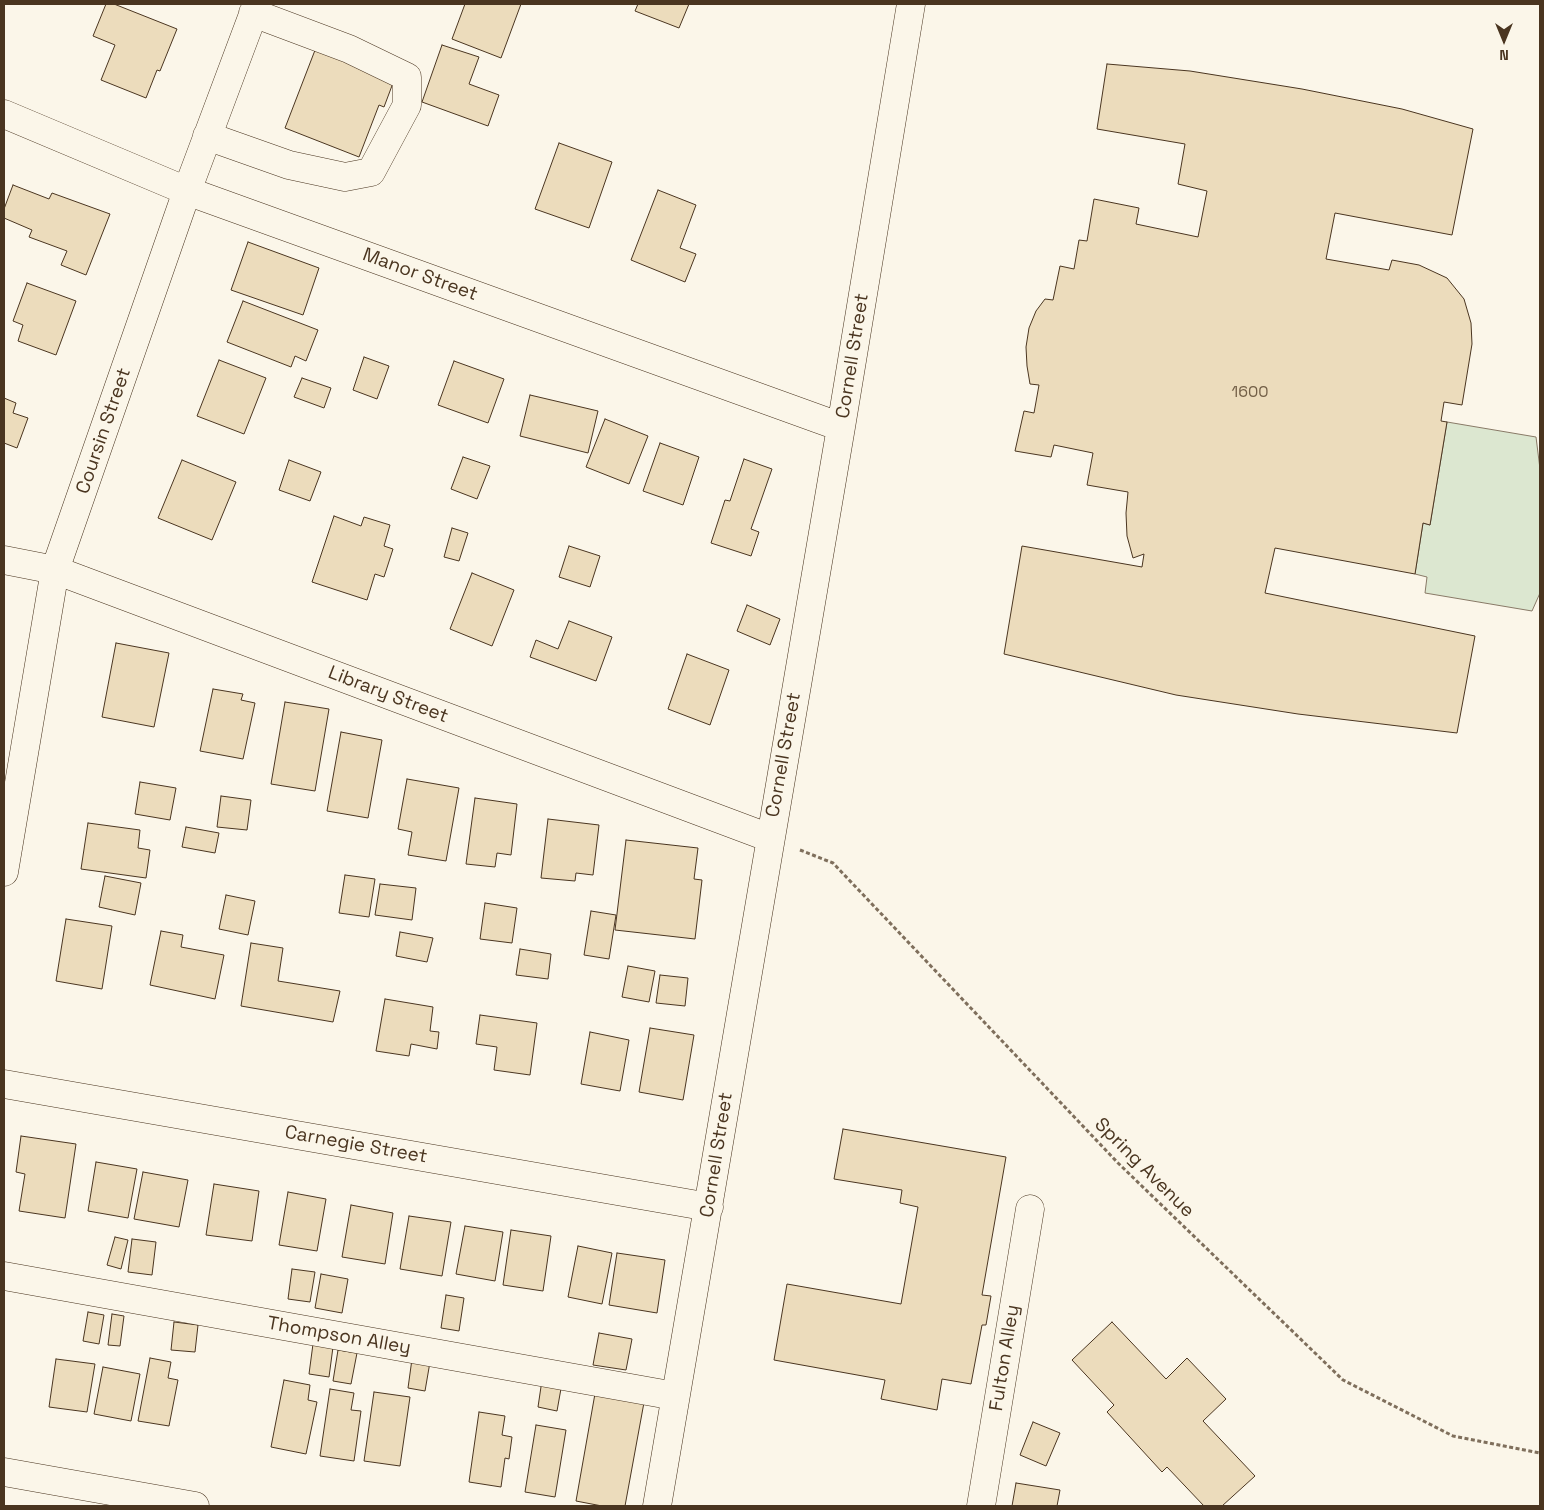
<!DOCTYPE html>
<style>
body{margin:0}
#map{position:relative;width:1544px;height:1510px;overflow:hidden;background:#fbf6e9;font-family:"Space Grotesk",sans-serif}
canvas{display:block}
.frame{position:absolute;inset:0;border:5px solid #4a3520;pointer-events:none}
.north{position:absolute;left:1479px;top:15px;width:50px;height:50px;-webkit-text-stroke:4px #fbf6e9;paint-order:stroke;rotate:180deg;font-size:14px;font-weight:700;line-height:20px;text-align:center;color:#4a3520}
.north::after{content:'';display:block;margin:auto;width:18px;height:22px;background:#4a3520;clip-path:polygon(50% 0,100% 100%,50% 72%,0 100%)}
</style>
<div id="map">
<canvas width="1544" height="1510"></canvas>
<div class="frame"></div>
<div class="north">N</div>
</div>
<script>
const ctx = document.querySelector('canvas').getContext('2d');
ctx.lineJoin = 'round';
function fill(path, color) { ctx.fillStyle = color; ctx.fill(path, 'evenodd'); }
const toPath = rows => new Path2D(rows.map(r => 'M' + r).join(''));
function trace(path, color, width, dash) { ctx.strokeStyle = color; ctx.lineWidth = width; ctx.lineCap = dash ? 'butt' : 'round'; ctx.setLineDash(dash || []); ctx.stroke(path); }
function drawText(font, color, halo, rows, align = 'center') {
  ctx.font = font + ' "Space Grotesk",sans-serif'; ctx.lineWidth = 4; ctx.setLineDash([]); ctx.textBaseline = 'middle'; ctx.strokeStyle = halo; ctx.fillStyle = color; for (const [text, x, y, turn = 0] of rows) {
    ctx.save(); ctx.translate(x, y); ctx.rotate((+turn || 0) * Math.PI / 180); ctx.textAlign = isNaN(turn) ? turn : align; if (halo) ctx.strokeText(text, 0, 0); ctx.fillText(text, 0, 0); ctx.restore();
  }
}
const green = toPath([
 [1447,422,1536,437,1540,469,1540,593,1532,611,1425,593,1427,577,1415,574,1423,523,1430,525,1447,422]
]);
const building = toPath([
 [106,4,114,4,177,29,160,71,157,70,146,98,101,80,115,45,93,36,106,4],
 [465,4,521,4,501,58,452,39,465,4],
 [638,4,689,4,679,28,635,11,638,4],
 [317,45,396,75,384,107,379,105,359,157,285,128,317,45],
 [442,45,479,57,469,84,499,95,488,126,422,102,442,45],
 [1107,64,1190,71,1302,89,1402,109,1473,129,1452,235,1335,213,1326,259,1389,270,1392,260,1419,265,1447,278,1464,299,1471,323,1472,344,1462,405,1444,402,1441,421,1447,422,1430,525,1423,523,1415,574,1275,548,1265,593,1475,636,1457,733,1298,714,1176,695,1004,654,1022,546,1142,567,1144,554,1133,558,1127,536,1126,513,1128,492,1087,485,1093,453,1054,445,1051,457,1015,451,1024,411,1034,413,1039,385,1030,384,1027,366,1026,347,1029,328,1036,311,1045,299,1053,300,1060,266,1074,269,1079,240,1087,241,1094,199,1139,208,1136,224,1198,237,1207,191,1178,184,1185,144,1097,129,1107,64],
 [559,143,612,162,589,228,535,209,559,143],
 [13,185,49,199,52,193,110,214,86,275,61,265,67,251,29,237,32,230,4,218,4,209,13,185],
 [658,190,696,205,680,248,696,254,685,282,631,260,658,190],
 [248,242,319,268,303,315,231,290,248,242],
 [27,283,76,301,56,355,18,341,23,325,13,321,27,283],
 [243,301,318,330,306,361,295,356,291,367,227,342,243,301],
 [364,357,389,366,377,399,353,390,364,357],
 [219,360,266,378,244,434,197,416,219,360],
 [454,361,504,379,488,423,438,405,454,361],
 [302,378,331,388,324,408,294,397,302,378],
 [530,395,598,411,588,453,520,436,530,395],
 [4,398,16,403,13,413,28,418,17,448,4,443,4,398],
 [605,419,648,436,629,484,586,467,605,419],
 [660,443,699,457,683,505,643,491,660,443],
 [463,457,490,466,477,499,451,489,463,457],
 [744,459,772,469,751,529,759,532,751,556,711,543,725,500,730,501,744,459],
 [182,460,236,482,212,540,158,518,182,460],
 [289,460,321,472,310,501,279,490,289,460],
 [334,516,361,526,364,517,390,525,384,546,393,549,384,577,375,574,367,600,312,582,334,516],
 [452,528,468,533,459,561,444,557,452,528],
 [569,546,600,556,590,587,559,577,569,546],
 [472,573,514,590,492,646,450,629,472,573],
 [747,605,780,619,770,645,737,631,747,605],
 [569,621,612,637,596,681,530,657,536,640,558,649,569,621],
 [116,643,169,653,154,727,102,717,116,643],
 [687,654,729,670,710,725,668,709,687,654],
 [213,689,243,694,241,700,255,703,243,759,200,751,213,689],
 [285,702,329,709,315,791,271,784,285,702],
 [341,732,382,740,368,818,327,811,341,732],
 [407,779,459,788,446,861,408,855,412,832,398,829,407,779],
 [140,782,176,788,170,820,135,814,140,782],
 [221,796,251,800,247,830,217,827,221,796],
 [475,798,517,804,511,855,497,853,495,867,466,864,475,798],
 [548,819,599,825,593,875,576,873,575,881,541,878,548,819],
 [88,823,140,830,138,848,150,850,146,878,81,869,88,823],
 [186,827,219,833,215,853,182,847,186,827],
 [626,840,698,848,694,879,702,880,695,939,615,930,626,840],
 [345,875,375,879,369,917,339,913,345,875],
 [105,876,141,883,135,915,99,907,105,876],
 [380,884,416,888,412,920,375,915,380,884],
 [226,895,255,901,248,935,219,929,226,895],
 [485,903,517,908,512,943,480,939,485,903],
 [591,911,616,915,609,959,584,955,591,911],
 [66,919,112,926,102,989,56,981,66,919],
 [161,931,183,935,181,947,224,955,215,999,150,985,161,931],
 [400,932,433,938,427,962,396,956,400,932],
 [251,943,283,948,278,981,340,991,333,1022,241,1006,251,943],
 [520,949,551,954,548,979,516,975,520,949],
 [628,966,655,971,649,1002,622,997,628,966],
 [660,975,688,978,685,1006,656,1003,660,975],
 [385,999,433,1007,430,1031,439,1032,437,1049,411,1044,409,1056,376,1051,385,999],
 [480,1015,537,1023,530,1075,494,1070,497,1047,476,1044,480,1015],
 [650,1028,694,1035,683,1100,639,1092,650,1028],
 [590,1032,629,1040,620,1091,581,1084,590,1032],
 [843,1129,1006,1157,982,1295,991,1296,986,1325,982,1325,971,1384,942,1379,937,1410,881,1399,885,1380,774,1360,787,1284,901,1304,918,1207,900,1203,902,1190,834,1179,843,1129],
 [21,1136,76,1144,65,1218,19,1211,25,1174,16,1172,21,1136],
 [96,1162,137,1169,128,1218,88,1211,96,1162],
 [143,1172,188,1180,179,1227,134,1219,143,1172],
 [214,1184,259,1191,252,1241,206,1235,214,1184],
 [288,1192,326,1199,317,1251,279,1245,288,1192],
 [351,1205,393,1213,385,1264,342,1257,351,1205],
 [409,1216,451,1222,442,1276,400,1269,409,1216],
 [465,1226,503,1232,495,1281,456,1274,465,1226],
 [511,1230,551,1236,543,1291,503,1285,511,1230],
 [115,1237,128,1240,121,1269,107,1265,115,1237],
 [132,1239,156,1242,152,1275,128,1272,132,1239],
 [578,1246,612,1253,602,1304,568,1297,578,1246],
 [617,1253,665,1260,657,1313,609,1305,617,1253],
 [292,1269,315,1272,310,1302,288,1299,292,1269],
 [321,1274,348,1279,342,1313,315,1308,321,1274],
 [446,1295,464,1298,459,1331,441,1328,446,1295],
 [88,1312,104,1315,99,1344,83,1341,88,1312],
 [112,1314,124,1316,120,1346,108,1345,112,1314],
 [174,1322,198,1325,195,1352,171,1350,174,1322],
 [1112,1322,1166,1379,1187,1358,1226,1399,1203,1421,1255,1476,1222,1506,1204,1506,1167,1467,1162,1472,1107,1412,1114,1405,1072,1360,1112,1322],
 [599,1333,632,1339,626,1370,593,1365,599,1333],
 [313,1344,333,1347,329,1377,309,1374,313,1344],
 [338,1350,357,1353,351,1384,333,1381,338,1350],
 [150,1358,171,1362,168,1378,178,1380,169,1426,138,1421,150,1358],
 [56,1359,95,1364,87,1412,49,1407,56,1359],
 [412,1359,430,1362,425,1391,408,1388,412,1359],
 [103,1367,140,1374,131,1421,94,1414,103,1367],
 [284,1380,310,1385,308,1400,317,1402,306,1454,271,1447,284,1380],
 [542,1380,562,1383,557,1411,538,1407,542,1380],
 [596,1388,645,1397,625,1506,602,1506,576,1501,596,1388],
 [330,1389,354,1393,351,1410,361,1411,354,1461,320,1456,330,1389],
 [374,1392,410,1397,400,1466,364,1461,374,1392],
 [479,1412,505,1416,502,1435,512,1437,509,1459,505,1458,501,1487,469,1482,479,1412],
 [1033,1422,1060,1433,1046,1466,1020,1455,1033,1422],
 [536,1425,566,1430,555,1497,525,1492,536,1425],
 [1016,1483,1060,1490,1057,1506,1012,1506,1016,1483]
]);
const path = toPath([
 [800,850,833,863,1118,1163,1343,1380,1453,1436,1540,1453]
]);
const minor = toPath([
 [4,114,187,191,841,427],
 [207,136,289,165,345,177,371,172,407,105,407,77,349,49,253,13],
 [4,560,55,570,770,838],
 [4,872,55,570,187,191,257,4],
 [4,1084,709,1207],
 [4,1276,675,1396],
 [4,1472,195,1506],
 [657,1506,841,427,911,4],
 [981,1506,1030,1209]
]);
const numberNames = [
 ["1600",1250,393]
];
const streetNames = [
 ["Manor Street",420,275,20],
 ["Cornell Street",853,356,-81],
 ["Coursin Street",104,431,-71],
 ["Library Street",388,695,21],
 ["Cornell Street",784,755,-80],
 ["Carnegie Street",356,1145,10],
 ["Cornell Street",717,1155,-81],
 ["Spring Avenue",1144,1168,45],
 ["Thompson Alley",339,1336,10],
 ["Fulton Alley",1005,1358,-81]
];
fill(green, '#dce7d0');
trace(green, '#887966', 1);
fill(building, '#ecdcbc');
trace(building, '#4a3520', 1);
trace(minor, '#4a3520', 29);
trace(path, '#7f6f5c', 3, [4, 2.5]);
trace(minor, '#fbf6e9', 28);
drawText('16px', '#725f47', null, numberNames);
drawText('19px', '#4a3520', '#fbf6e9', streetNames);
</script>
